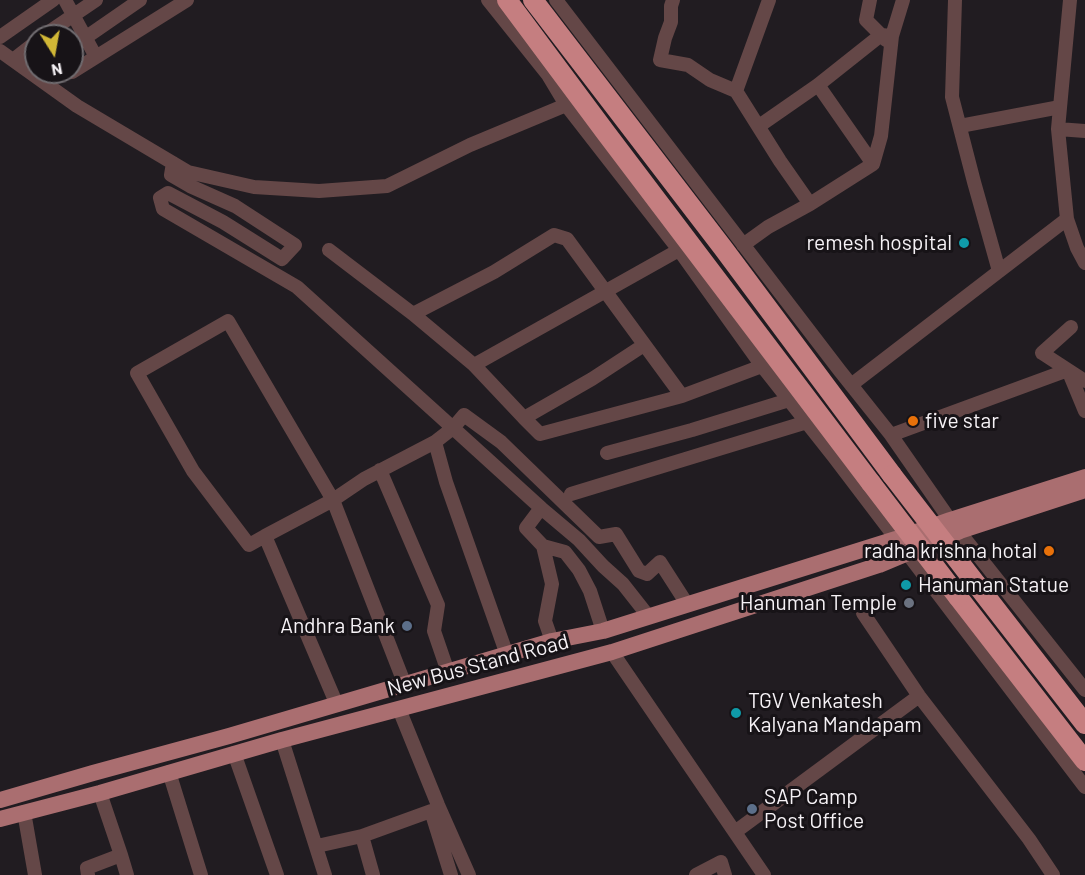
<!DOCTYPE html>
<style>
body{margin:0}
#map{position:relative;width:1085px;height:875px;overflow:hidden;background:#211c21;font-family:Barlow,sans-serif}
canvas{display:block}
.north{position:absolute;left:24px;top:24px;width:60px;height:60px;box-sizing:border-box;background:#171317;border:2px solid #706c70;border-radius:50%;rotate:169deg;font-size:16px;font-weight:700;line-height:24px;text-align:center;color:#f6f2f6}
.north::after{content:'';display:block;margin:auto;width:21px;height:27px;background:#d1b736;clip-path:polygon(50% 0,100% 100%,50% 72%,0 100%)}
</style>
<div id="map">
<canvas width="1085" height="875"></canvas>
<div class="north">N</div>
</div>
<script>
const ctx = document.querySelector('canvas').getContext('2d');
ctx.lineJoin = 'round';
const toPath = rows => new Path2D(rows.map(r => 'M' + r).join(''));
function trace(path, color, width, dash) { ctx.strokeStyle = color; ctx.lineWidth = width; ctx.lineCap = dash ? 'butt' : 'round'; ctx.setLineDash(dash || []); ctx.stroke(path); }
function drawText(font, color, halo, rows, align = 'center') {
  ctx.font = font + ' Barlow,sans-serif'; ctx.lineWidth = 6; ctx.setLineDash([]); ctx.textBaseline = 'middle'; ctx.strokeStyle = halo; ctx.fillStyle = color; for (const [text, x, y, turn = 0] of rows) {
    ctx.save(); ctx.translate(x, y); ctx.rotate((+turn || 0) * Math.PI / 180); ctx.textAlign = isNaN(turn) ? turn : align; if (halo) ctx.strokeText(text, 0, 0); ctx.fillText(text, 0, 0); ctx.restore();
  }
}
const minor = toPath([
 [65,0,96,57],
 [488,0,548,75,566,105,679,250,762,366,834,457,1085,787],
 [556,0,840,371,891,435,950,520,1085,690],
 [673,0,671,6,671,22,665,38,660,60,688,65,710,80,736,91,780,161,810,204,768,227,743,245],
 [870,0,866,20,886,40],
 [955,0,952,97,974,182,999,271],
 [1070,0,1058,129,1067,219,1077,248,1085,263],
 [43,36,96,0],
 [0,37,53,0],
 [72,47,140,0],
 [0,51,77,106,188,172,254,187,319,191,387,186,470,145,566,105],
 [13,60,36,42],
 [72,72,187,0],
 [818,85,873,164],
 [736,91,769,0],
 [759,126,818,85,881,35,892,36],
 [960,126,1060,107],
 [1058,129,1085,131],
 [173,163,171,175,190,186,235,206,295,245,282,259,223,222,168,193,160,198,163,209,297,287,453,428,435,442],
 [810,204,873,164,881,136,892,36,903,0],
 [329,250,413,314,494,272,554,235,567,239,682,396,762,366],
 [413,314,474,365,524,418],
 [1071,327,1042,353,1085,381],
 [644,345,592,379,524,418,540,434,682,396],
 [474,365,679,250],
 [851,385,1067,219],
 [891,435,1068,370,1085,411],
 [607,453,692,430,789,400],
 [380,470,438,605,434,631,448,672],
 [571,494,807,422],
 [541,508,453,428,464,415,501,442,599,537,616,534,639,571,647,574,660,562,687,604],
 [265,536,249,545,193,471,137,373,228,321,333,500,265,536,337,705],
 [543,546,565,552,579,570,590,591,603,631],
 [863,613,919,696,1029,839,1053,875],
 [552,641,545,621,552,584,543,546,526,528,541,508,579,540,603,566,623,584,649,617],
 [612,652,764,875],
 [405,685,333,500,364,479,435,442,446,482,507,655],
 [399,709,438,805,469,875],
 [282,740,325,875],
 [234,753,277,875],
 [169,772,201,875],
 [100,793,121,855,127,875],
 [24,812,35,875],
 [735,832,919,696],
 [362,836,431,811,451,875],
 [317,846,362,836,373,875],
 [88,875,87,868,121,855],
 [696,875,721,862,725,875]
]);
const major = toPath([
 [0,800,93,773,229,736,552,641,603,631,896,539,950,520,1085,477],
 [0,819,100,793,282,740,612,652,879,565,960,531,1085,490]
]);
const highway = toPath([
 [507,0,606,133,871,483],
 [533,0,723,248,892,475],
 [977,585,1085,724],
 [958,597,1085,761]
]);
const highwayBridge = toPath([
 [892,475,977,585],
 [871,483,958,597]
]);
const markers = [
 [964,243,6,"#0f9aa8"],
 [913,421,6,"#e8710a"],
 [1049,551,6,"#e8710a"],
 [906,585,6,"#0f9aa8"],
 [909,603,6,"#6b7280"],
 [407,626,6,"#5c6f8a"],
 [736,713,6,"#0f9aa8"],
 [752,809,6,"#5c6f8a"]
];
const poiNames = [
 ["remesh hospital",952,243],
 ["five star",925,421,"left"],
 ["radha krishna hotal",1037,551],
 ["Hanuman Statue",918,585,"left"],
 ["Hanuman Temple",897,603],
 ["Andhra Bank",395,626],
 ["TGV Venkatesh",748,701,"left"],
 ["Kalyana Mandapam",748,725,"left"],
 ["SAP Camp",764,797,"left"],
 ["Post Office",764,821,"left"]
];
const streetNames = [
 ["New Bus Stand Road",478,665,-15]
];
trace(minor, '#644747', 14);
trace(major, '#aa6e70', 16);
trace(highway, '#c57e80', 20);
trace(highwayBridge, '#c57e80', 20);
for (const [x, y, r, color] of markers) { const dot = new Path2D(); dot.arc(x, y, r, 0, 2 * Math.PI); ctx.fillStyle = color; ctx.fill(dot); trace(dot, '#171317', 2); }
drawText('21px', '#f6f2f6', '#171317', poiNames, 'right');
drawText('21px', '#f6f2f6', '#171317', streetNames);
</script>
